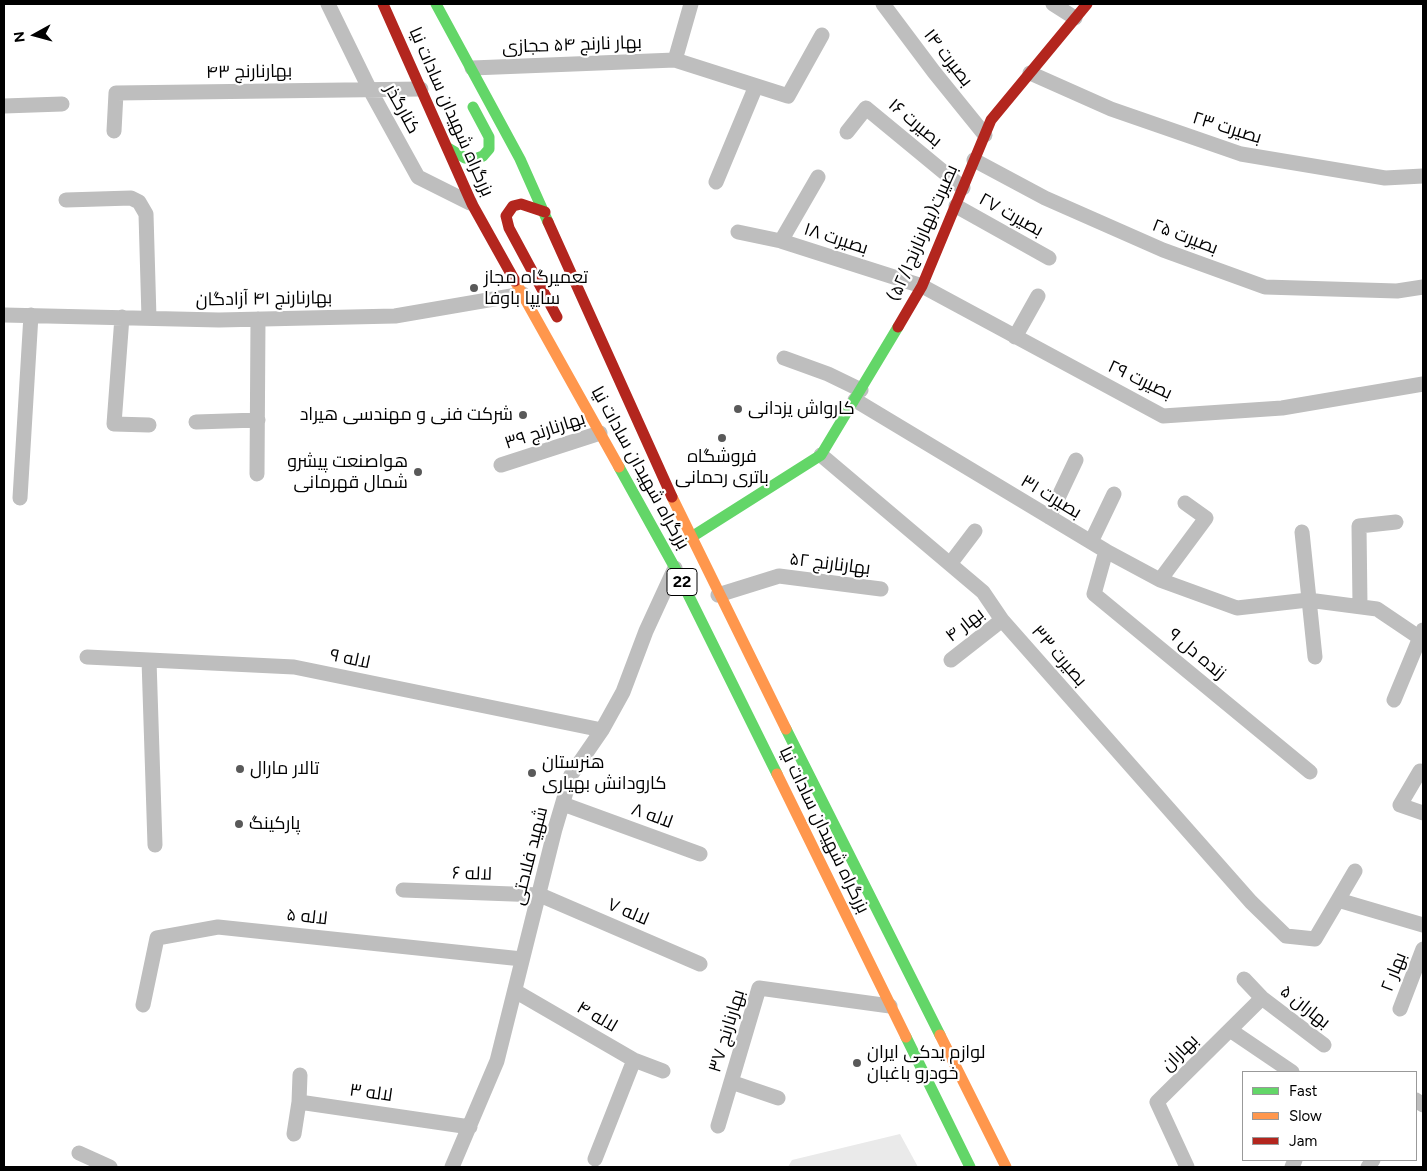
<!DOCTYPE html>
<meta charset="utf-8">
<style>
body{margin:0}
#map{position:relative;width:1427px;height:1171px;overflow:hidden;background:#fff;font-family:Figtree,sans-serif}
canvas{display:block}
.frame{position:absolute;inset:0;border:5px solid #000;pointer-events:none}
.legend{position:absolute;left:1242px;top:1071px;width:175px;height:90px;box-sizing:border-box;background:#fff;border:1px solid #999;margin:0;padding:6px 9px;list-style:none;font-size:15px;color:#000}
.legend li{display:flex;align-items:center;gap:10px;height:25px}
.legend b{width:25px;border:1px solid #999}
.north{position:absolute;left:10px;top:10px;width:50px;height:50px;-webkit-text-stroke:4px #fff;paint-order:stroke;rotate:263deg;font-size:14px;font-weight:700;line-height:20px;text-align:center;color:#000}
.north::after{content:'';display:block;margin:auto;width:18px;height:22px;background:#000;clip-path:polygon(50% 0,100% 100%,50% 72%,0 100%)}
</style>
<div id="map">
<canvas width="1427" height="1171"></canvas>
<div class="frame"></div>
<ul class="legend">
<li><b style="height:6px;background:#63d668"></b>Fast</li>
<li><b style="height:6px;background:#ff974d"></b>Slow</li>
<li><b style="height:6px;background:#b3261e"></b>Jam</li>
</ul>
<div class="north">N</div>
</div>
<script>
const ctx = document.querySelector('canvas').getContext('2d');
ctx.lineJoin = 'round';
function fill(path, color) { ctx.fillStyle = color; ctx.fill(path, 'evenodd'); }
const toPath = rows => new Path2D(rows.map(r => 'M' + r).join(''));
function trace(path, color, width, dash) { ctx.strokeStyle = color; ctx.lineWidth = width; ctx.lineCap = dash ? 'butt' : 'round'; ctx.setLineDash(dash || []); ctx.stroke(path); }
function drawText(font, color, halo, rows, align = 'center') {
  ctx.font = font + ' Figtree,Cairo,sans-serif'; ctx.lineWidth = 4.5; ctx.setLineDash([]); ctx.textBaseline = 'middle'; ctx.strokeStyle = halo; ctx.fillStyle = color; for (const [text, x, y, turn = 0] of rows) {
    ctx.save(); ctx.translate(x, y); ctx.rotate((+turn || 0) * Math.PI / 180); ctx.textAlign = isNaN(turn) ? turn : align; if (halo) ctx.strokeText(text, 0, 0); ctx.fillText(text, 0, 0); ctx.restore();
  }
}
const green = toPath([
 [900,1134,918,1167,788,1167,792,1160]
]);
const street = toPath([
 [328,4,370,90,418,177,470,203],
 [883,4,934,72,985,135],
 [1053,4,1075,18],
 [675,60,691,4],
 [472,68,675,60,788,96,822,35],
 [1030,73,1111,109,1241,154,1385,178,1423,176],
 [4,106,62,104],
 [114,131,116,93,421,89],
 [847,132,866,108,963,188],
 [974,160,1045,198,1163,250,1265,287,1397,291,1423,287],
 [716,182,756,86],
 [66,200,131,198,139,202,146,214,149,318],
 [956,206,1049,258],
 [738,232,781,241,922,286,1163,416,1282,408,1423,384],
 [781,241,818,177],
 [4,315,219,320,395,316,523,294],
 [122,317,114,424,149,425],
 [1015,337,1038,296],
 [784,358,828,374,861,390],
 [855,400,1106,551,1160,580,1237,608,1308,600,1377,609,1423,640],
 [196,422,258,420],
 [821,455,983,592,1002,620,1251,902,1286,936,1315,939,1338,900,1423,925],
 [501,465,600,433],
 [257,474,258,319],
 [20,498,31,315],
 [1049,517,1076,460],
 [1302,532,1315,657],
 [1091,542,1114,494],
 [1106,551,1094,594,1310,772],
 [950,564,975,531],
 [1160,580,1206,518,1185,503],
 [718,595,779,576,881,589],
 [1360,605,1359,526,1396,522],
 [87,657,294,667,602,730],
 [149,660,155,845],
 [951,660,1002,620],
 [1394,700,1423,630],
 [1420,771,1400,805,1423,813],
 [563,804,700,854],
 [403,890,540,895,700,964],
 [1338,900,1355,871],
 [515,991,634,1060,663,1071],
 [1262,998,1324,1045],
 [143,1005,157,938,218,927,522,959],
 [1400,1009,1423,949],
 [1230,1030,1292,1072],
 [731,1082,778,1098],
 [1416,1100,1423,1105],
 [299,1102,300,1075],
 [718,1126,759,988,890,1006],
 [294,1134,299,1102,470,1127],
 [79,1153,110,1167],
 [595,1159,634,1060],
 [452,1167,497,1061,555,829,571,775,602,730,623,692,646,631,675,568],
 [1187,1167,1157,1102,1262,998,1244,979],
 [1292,1167,1295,1160],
 [1368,1167,1373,1160]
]);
const fast = toPath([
 [436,4,520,159,548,222],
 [448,148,465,158,475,159,483,156,489,149,489,137,473,107],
 [619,467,675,568,777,774],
 [690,538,821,455,898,327],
 [786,729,940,1035],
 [906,1037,970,1167]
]);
const slow = toPath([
 [515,281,619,467],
 [672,497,786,729],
 [777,774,906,1037],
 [940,1035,1006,1167]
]);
const jam = toPath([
 [383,4,472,204,515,281],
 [545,212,521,204,513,206,506,216,509,228,557,317],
 [548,222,672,497],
 [898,327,922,286,991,120,1087,4]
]);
const markers = [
 [474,288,5,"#595959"],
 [738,409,5,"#595959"],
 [523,415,5,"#595959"],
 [722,438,5,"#595959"],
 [418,472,5,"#595959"],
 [240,769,5,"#595959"],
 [532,773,5,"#595959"],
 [239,824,5,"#595959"],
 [857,1063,5,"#595959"]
];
const shields = [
 [682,582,30]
];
const shieldNames = [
 ["22",682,582]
];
const streetNames = [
 ["بهار نارنج ۵۴ حجازی",572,45,-2],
 ["بصیرت ۱۴",948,58,52],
 ["بهارنارنج ۴۳",249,72,-1],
 ["کنارگذر",402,109,61],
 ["بزرگراه شهیدان سادات نیا",451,112,66],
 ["بصیرت ۱۶",915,123,40],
 ["بصیرت ۲۳",1227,128,17],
 ["بصیرت ۲۷",1011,215,29],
 ["بصیرت(بهارنارنج۵۲/۱)",923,233,-66],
 ["بصیرت ۲۵",1185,237,21],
 ["بصیرت ۱۸",836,239,18],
 ["بهارنارنج ۴۱ آزادگان",264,299,-1],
 ["بصیرت ۲۹",1140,380,25],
 ["بهارنارنج ۳۹",545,431,-18],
 ["بزرگراه شهیدان سادات نیا",640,468,61],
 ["بصیرت ۳۱",1051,497,31],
 ["بهارنارنج ۵۲",830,564,7],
 ["بهار ۴",965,625,-38],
 ["زنده دل ۹",1197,654,40],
 ["بصیرت ۳۳",1059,656,49],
 ["لاله ۹",350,659,12],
 ["لاله ۸",652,816,20],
 ["بزرگراه شهیدان سادات نیا",824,830,64],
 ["شهید فلاحتی",530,856,-76],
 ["لاله ۶",472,874,2],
 ["لاله ۷",628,912,23],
 ["لاله ۵",307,917,6],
 ["بهار ۲",1394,972,-69],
 ["بهاران ۵",1305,1007,38],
 ["لاله ۴",597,1017,30],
 ["بهارنارنج ۳۷",727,1031,-73],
 ["بهاران",1180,1053,-45],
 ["لاله ۳",371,1093,8]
];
const poiNames = [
 ["تعمیرگاه مجاز",484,278],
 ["سایپا باوفا",484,299],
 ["کارواش یزدانی",748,409],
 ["شرکت فنی و مهندسی هیراد",513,415,"right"],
 ["فروشگاه",722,457,"center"],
 ["باتری رحمانی",722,478,"center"],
 ["هواصنعت پیشرو",408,462,"right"],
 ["شمال قهرمانی",408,483,"right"],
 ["هنرستان",542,763],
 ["کارودانش بهیاری",542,784],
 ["تالار مارال",250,769],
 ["پارکینگ",249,824],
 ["لوازم یدکی ایران",867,1053],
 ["خودرو باغبان",867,1074]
];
fill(green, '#eaeaea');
trace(street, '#bebebe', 15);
trace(fast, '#63d668', 11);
trace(slow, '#ff974d', 11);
trace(jam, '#b3261e', 11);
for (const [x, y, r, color] of markers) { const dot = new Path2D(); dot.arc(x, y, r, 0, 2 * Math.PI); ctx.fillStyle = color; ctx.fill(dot); trace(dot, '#fff', 2); }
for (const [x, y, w] of shields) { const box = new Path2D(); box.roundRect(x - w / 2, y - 13.5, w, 27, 4); ctx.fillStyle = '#fff'; ctx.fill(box); trace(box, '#000', 1); }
drawText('bold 16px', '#000', null, shieldNames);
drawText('18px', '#000', '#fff', streetNames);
drawText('18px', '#000', '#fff', poiNames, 'left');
</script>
